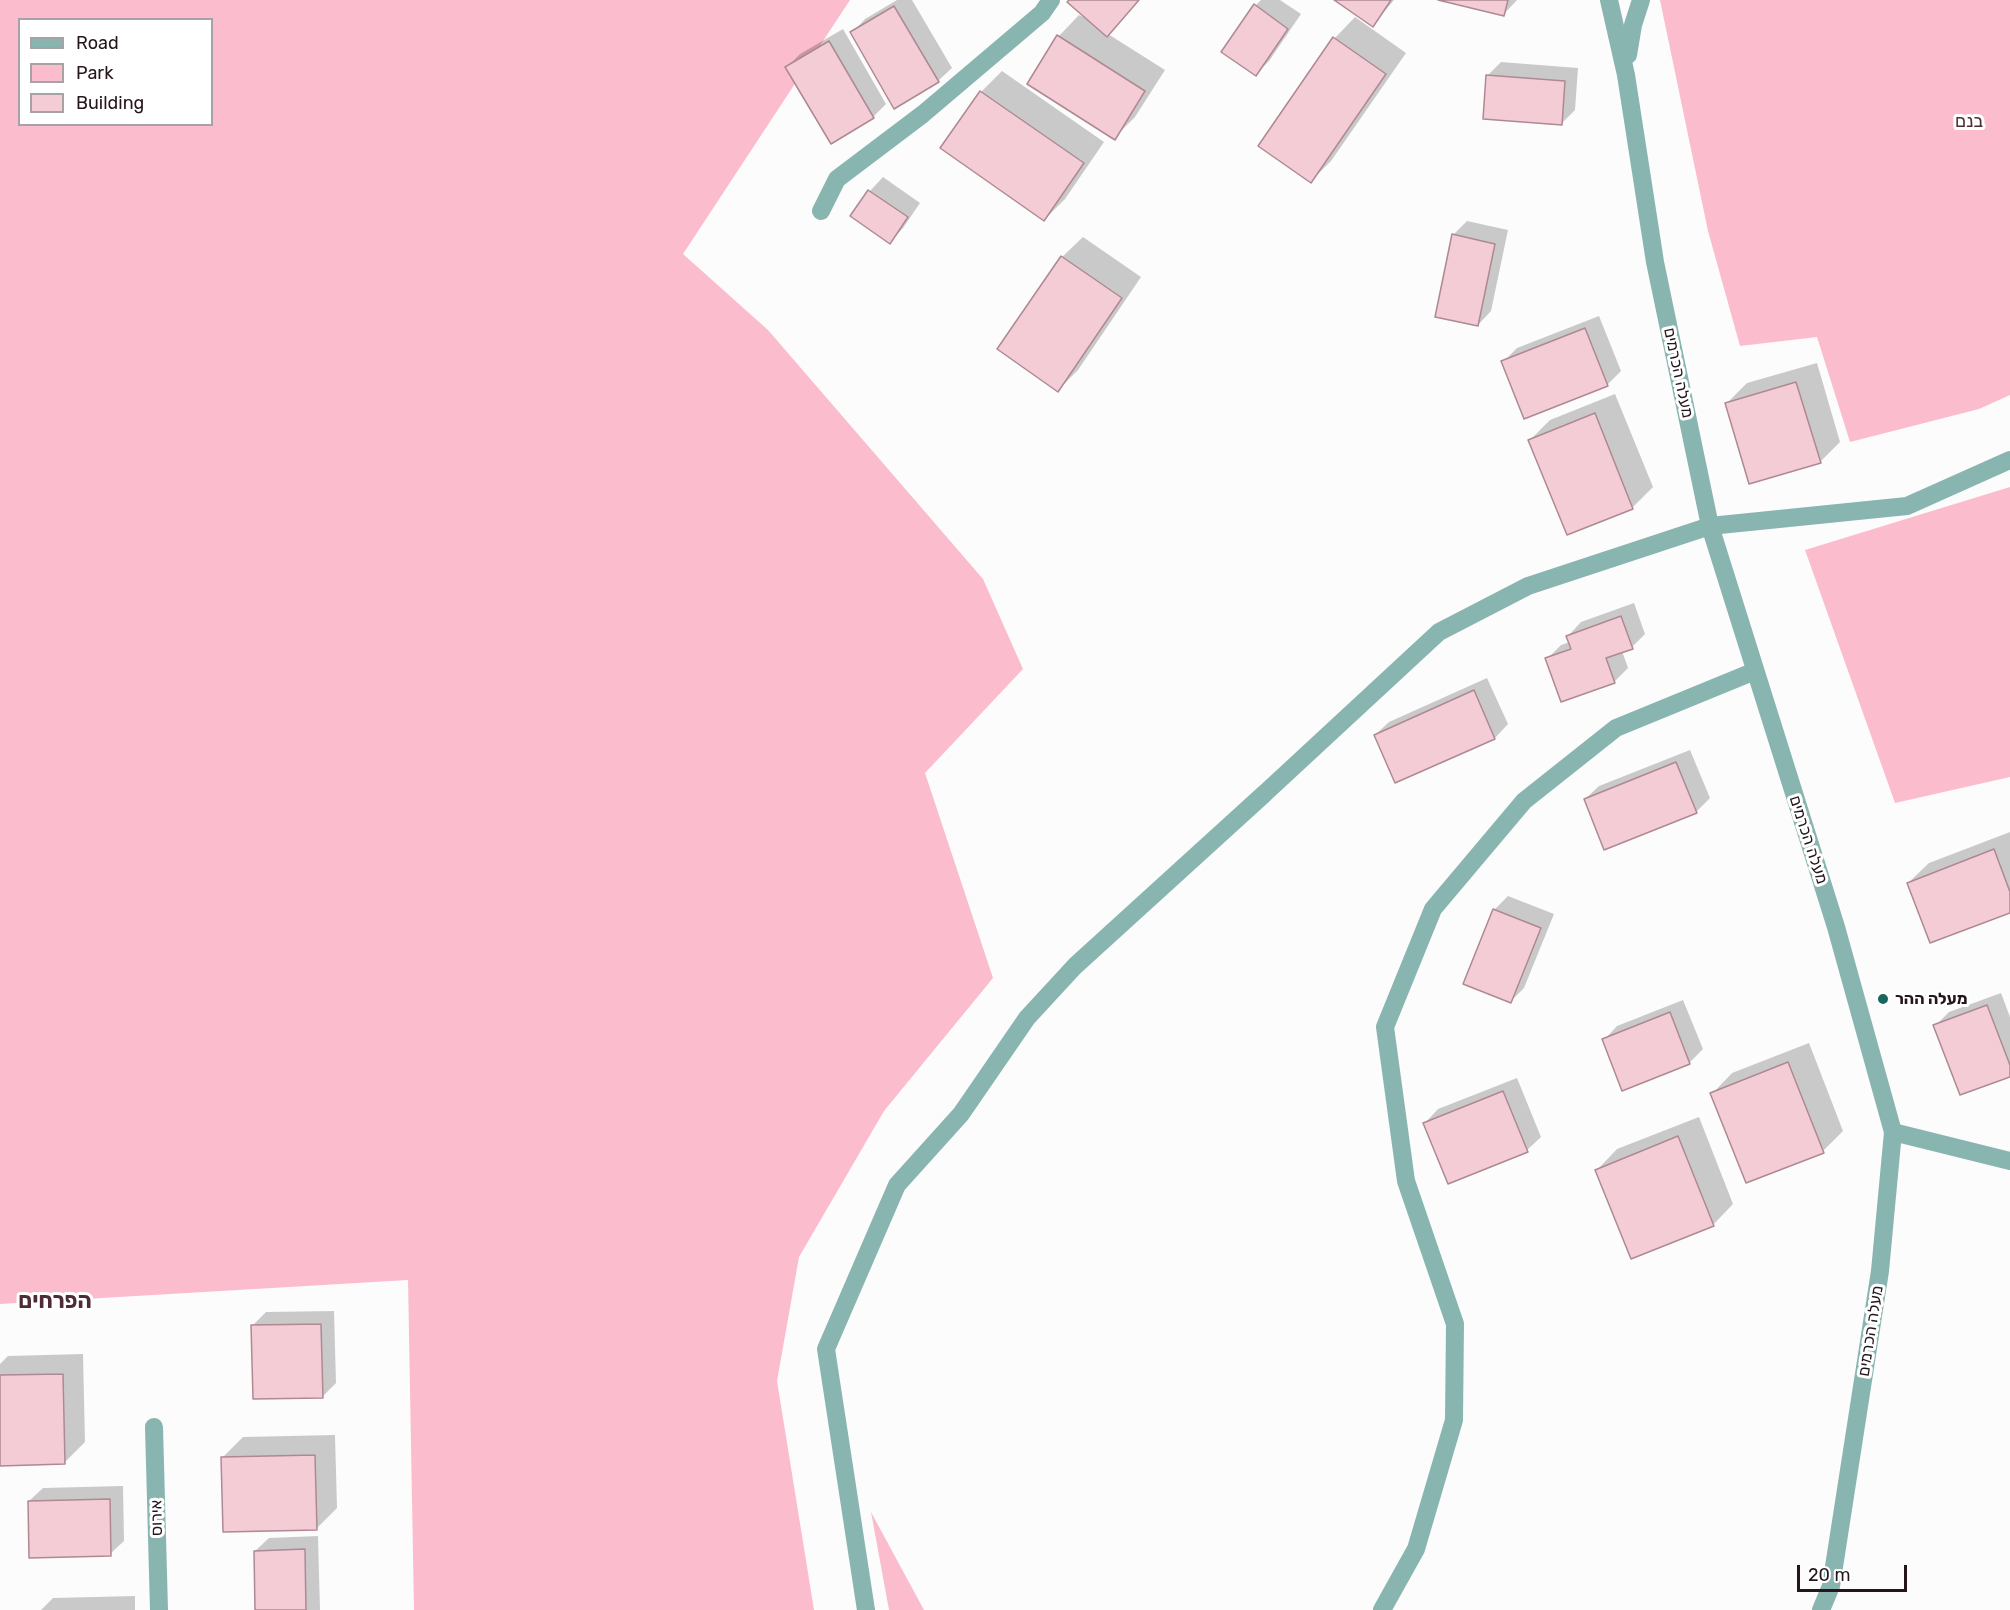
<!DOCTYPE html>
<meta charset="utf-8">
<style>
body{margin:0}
#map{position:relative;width:2010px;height:1610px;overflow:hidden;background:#fcfcfc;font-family:Rubik,sans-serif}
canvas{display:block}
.legend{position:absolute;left:18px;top:18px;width:195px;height:108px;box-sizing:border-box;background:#fff;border:2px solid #a7a2a3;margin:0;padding:8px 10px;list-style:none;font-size:18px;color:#24161a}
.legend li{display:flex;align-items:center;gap:12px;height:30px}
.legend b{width:30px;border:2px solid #a7a2a3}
.scale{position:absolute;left:1797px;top:1565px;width:110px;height:27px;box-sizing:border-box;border:3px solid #24161a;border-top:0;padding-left:8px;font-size:18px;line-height:21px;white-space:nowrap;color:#24161a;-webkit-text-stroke:4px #fff;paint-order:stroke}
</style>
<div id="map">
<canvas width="2010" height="1610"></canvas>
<ul class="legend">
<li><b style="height:8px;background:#89b5b0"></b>Road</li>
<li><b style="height:16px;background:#fbbdcd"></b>Park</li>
<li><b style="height:16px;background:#f4ccd5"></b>Building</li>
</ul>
<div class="scale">20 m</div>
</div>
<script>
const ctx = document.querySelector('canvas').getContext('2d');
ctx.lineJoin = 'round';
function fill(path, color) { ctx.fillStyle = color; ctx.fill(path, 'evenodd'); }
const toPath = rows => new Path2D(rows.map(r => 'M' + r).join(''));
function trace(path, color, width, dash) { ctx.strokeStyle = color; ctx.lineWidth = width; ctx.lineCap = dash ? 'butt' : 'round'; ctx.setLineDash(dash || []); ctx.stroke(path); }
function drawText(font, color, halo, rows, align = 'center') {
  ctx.font = font + ' Rubik,Heebo,sans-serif'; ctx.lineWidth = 6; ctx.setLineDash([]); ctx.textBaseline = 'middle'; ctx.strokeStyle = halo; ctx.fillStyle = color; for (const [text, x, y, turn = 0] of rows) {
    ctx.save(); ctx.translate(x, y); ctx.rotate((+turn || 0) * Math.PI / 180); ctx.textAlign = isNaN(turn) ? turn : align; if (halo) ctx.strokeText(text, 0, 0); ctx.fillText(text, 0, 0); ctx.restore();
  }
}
const green = toPath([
 [0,0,850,0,683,254,768,330,983,579,1023,669,925,773,993,978,884,1111,799,1257,777,1381,814,1610,414,1610,408,1280,0,1304],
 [20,20,212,20,212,124,20,124],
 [1660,0,2010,0,2010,395,1979,409,1850,442,1817,337,1740,346,1708,231],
 [2010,487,2010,777,1895,803,1805,550],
 [871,1512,924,1610,889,1610]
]);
const shadow = toPath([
 [897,0,912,0,952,68,938,81,852,33,865,19],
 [1070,0,1139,0,1108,34,1165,70,1135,117,1114,138,1029,84,1059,36,1079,15,1090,20],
 [1261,0,1280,0,1301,14,1269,61,1256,74,1256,5],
 [1337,0,1394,0,1373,25],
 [1445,0,1517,0,1503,15],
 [1355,17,1406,53,1331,161,1311,181,1260,146,1335,38],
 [843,29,886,104,873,117,787,67,800,54],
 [1501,62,1578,68,1575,110,1561,124,1487,76],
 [1002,71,1104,142,1065,199,1044,220,942,148,981,92],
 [883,177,920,203,903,228,890,242,852,216,870,191],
 [1467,221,1508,230,1491,311,1478,325,1453,235],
 [1083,237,1141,277,1078,370,1058,390,1062,257],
 [1599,316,1621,371,1607,385,1503,362,1517,348],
 [1817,363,1840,442,1820,462,1727,403,1747,383],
 [1615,394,1653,487,1632,508,1530,440,1550,420],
 [1634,603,1645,634,1632,647,1622,651,1628,668,1614,682,1547,659,1561,645,1570,642,1568,636,1581,622],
 [1487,678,1508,724,1495,738,1396,782,1375,735,1389,722],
 [1690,750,1710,798,1696,812,1585,799,1599,786],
 [2010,832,2010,911,1908,883,1929,863],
 [1508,896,1554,914,1524,988,1511,1001,1494,910],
 [2001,993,2010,1017,2010,1075,1935,1026,1949,1012],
 [1683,1000,1703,1049,1689,1063,1604,1040,1617,1026],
 [1809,1043,1843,1131,1823,1151,1712,1094,1732,1073],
 [1517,1078,1541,1137,1527,1150,1425,1123,1438,1109],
 [1699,1117,1733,1204,1713,1225,1597,1170,1617,1149],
 [334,1311,336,1383,322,1397,252,1326,266,1312],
 [83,1354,85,1442,64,1463,0,1464,0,1364,8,1356],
 [335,1435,337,1508,316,1529,223,1457,243,1437],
 [123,1486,124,1541,110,1554,29,1501,43,1488],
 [318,1536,320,1610,257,1610,255,1551,269,1538],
 [135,1596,135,1610,41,1610,53,1598]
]);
const building = toPath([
 [1069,0,1139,0,1107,37,1067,2,1069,0],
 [1334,0,1391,0,1373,27,1334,0],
 [1438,0,1508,0,1504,16,1438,0],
 [1254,4,1288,29,1256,76,1221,52,1254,4],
 [894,6,939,82,894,109,850,32,894,6],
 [1057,35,1145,91,1115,140,1027,84,1057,35],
 [1333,37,1386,74,1311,183,1258,146,1333,37],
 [829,41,874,118,831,144,785,67,829,41],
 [1486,75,1565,81,1562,125,1483,119,1486,75],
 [980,91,1084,163,1044,221,940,148,980,91],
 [868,190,908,217,890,244,850,216,868,190],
 [1452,234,1495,244,1478,326,1435,317,1452,234],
 [1061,256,1122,298,1058,392,997,349,1061,256],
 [1585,328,1608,386,1524,419,1501,361,1585,328],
 [1796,382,1821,463,1749,484,1725,403,1796,382],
 [1595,413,1633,509,1567,535,1528,440,1595,413],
 [1621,616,1633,649,1606,658,1615,683,1561,702,1545,658,1571,649,1566,636,1621,616],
 [1474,690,1495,739,1395,783,1374,735,1474,690],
 [1676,762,1697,813,1604,850,1584,799,1676,762],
 [1994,849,2010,892,2010,913,1930,943,1907,883,1994,849],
 [1493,909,1541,928,1511,1003,1463,984,1493,909],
 [1987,1005,2010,1065,2010,1077,1960,1095,1933,1025,1987,1005],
 [1670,1012,1690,1064,1622,1091,1602,1039,1670,1012],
 [1788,1062,1824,1153,1746,1183,1710,1093,1788,1062],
 [1503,1091,1528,1152,1448,1184,1423,1123,1503,1091],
 [1678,1136,1714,1226,1631,1259,1595,1170,1678,1136],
 [321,1324,323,1398,253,1399,251,1325,321,1324],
 [63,1374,65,1464,0,1466,0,1375,63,1374],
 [315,1455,317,1530,223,1532,221,1457,315,1455],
 [110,1499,111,1556,29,1558,28,1501,110,1499],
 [305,1549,306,1610,255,1610,254,1551,305,1549]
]);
const service = toPath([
 [821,211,837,179,923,114,1042,13,1051,0],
 [866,1610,826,1349,897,1185,961,1114,1027,1018,1075,966,1263,795]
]);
const minor = toPath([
 [1263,795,1439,632,1528,586,1710,526,1907,506,2010,460],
 [1893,1132,2010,1161],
 [154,1427,159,1610],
 [1382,1610,1416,1549,1454,1420,1455,1324,1406,1181,1385,1027,1433,909,1524,801,1616,728,1755,671]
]);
const tertiary = toPath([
 [1609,0,1626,75,1655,262,1710,526,1836,927,1893,1132,1880,1271,1831,1586,1821,1610],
 [1628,55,1633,25,1641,0]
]);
const markers = [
 [1883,999,6,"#19655f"]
];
const streetNames = [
 ["מעלה הכרמים",1678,373,78],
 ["מעלה הכרמים",1808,840,72],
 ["מעלה הכרמים",1871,1331,-81],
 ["אירוס",157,1518,-91]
];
const poiNames = [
 ["מעלה ההר",1895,999]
];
const neighbourhoodNames = [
 ["בנם",1969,122]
];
const districtNames = [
 ["הפרחים",55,1302]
];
fill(green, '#fbbdcd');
fill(shadow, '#0003');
fill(building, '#f4ccd5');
trace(building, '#ae8992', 1.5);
trace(service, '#89b5b0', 18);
trace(minor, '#89b5b0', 18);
trace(tertiary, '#89b5b0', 18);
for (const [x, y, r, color] of markers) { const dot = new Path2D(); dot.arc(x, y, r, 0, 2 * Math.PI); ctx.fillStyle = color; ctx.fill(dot); trace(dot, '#fff', 2); }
drawText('16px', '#24161a', '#fff', streetNames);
drawText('bold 16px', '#24161a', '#fff', poiNames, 'left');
drawText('18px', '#4c2d35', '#fff', neighbourhoodNames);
drawText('bold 22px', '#4c2d35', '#fff', districtNames);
</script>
